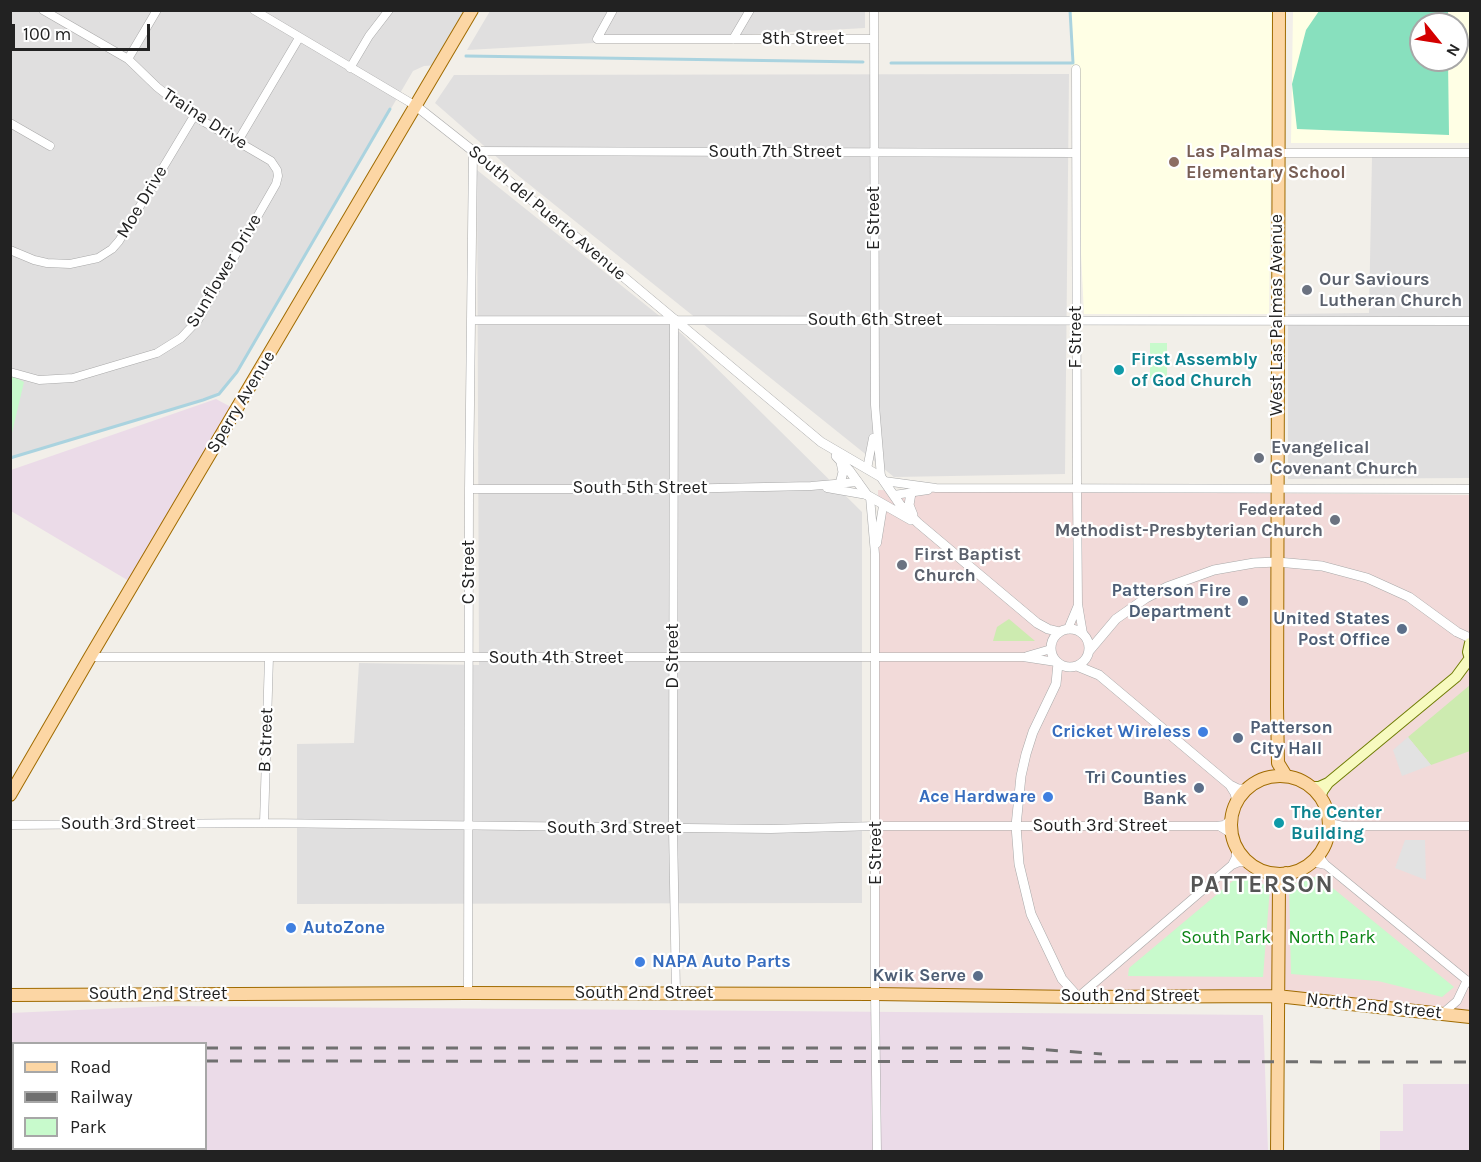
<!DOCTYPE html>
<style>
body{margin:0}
#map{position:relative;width:1481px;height:1162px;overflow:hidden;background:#f2efe9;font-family:Karla,sans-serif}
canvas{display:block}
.frame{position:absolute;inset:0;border:12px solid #222;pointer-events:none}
.legend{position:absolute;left:12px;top:1042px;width:195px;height:108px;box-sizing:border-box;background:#fff;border:2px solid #a7a7a7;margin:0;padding:8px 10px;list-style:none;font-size:18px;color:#222}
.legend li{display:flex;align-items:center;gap:12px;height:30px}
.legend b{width:30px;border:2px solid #a7a7a7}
.north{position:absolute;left:1409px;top:12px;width:60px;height:60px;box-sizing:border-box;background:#fff;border:2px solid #a7a7a7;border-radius:50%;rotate:120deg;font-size:16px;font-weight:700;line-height:24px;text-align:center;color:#222}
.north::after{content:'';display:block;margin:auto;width:21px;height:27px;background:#d40000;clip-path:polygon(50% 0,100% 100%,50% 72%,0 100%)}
.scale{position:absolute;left:12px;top:24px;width:138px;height:27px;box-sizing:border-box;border:3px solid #222;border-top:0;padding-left:8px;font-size:18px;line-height:21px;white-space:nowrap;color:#222;-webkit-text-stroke:4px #fff;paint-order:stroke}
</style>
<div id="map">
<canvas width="1481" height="1162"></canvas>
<div class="frame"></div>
<ul class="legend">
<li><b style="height:8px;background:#fcd6a4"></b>Road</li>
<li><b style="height:8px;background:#707070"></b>Railway</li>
<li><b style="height:16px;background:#c8facc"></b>Park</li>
</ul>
<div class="north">N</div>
<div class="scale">100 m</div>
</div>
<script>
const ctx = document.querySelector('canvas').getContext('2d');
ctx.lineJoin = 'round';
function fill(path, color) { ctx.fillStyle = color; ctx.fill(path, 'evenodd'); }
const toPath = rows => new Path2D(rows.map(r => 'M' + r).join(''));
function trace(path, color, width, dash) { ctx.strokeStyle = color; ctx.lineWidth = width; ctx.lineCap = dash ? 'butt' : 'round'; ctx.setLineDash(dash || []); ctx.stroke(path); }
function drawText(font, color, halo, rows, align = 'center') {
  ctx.font = font + ' Karla,sans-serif'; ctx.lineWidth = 4.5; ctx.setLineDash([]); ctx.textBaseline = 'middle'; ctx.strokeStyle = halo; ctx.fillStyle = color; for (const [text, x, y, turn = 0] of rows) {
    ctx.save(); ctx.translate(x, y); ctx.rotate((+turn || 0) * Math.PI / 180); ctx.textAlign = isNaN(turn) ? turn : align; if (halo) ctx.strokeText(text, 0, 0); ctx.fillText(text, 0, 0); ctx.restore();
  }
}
const residential = toPath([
 [11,11,472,11,440,65,424,66,413,71,237,372,223,390,203,400,11,458],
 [490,11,865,11,865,28,467,50],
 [1069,74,1065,474,894,477,515,173,435,103,454,75],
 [1372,157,1470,158,1470,478,1288,479,1288,314,1369,313],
 [477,170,682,334,862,512,862,903,297,904,297,744,354,743,359,663,479,665]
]);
const commercial = toPath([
 [878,490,1470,495,1470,1011,878,988]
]);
const industrial = toPath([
 [216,399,231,407,129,581,11,511,11,470],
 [168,1006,1263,1015,1268,1151,11,1151,10,1013],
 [14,1044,206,1044,206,1148,14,1148],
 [1403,1084,1470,1084,1470,1151,1380,1151,1380,1131,1403,1131]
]);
const education = toPath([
 [1069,11,1273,11,1269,314,1084,314],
 [1293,11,1470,11,1470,143,1291,143],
 [1421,24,1457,24,1457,60,1421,60]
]);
const grass = toPath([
 [1009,619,1035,641,993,641,997,627],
 [1470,685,1470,751,1431,765,1408,737]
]);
const park = toPath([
 [1150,343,1167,343,1167,379,1150,378],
 [11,375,24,382,11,437],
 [1240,875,1270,887,1263,977,1128,976,1129,968],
 [1318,876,1454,987,1442,997,1378,981,1291,974,1289,885]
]);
const pitch = toPath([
 [1319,11,1448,11,1448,24,1421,24,1421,60,1448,60,1449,135,1297,129,1292,84,1306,30]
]);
const parking = toPath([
 [1408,737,1431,765,1402,776,1393,750],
 [1405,840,1425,840,1426,880,1395,868]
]);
const stream = toPath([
 [466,56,863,62],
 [891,63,1073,63,1070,10],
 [10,458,203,400,219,394,237,372,390,109]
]);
const minor = toPath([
 [254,10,416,106],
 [613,10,597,39,874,39],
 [874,10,875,405,881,477],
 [733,39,750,10],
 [128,59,157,10],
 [350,68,369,36,389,10],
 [1076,69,1077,488,1078,604,1083,634],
 [10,123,50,146],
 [238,141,299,38],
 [1278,153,1470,153],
 [10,250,34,260,47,263,70,264,98,258,112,249,119,241,194,116],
 [674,319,673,828,676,993],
 [472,320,1470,321],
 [10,372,39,380,73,378,157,353,181,338,198,320,276,184,278,176,277,170,271,161,194,116,157,87,128,59,43,10],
 [867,469,873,438],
 [884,481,936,488,1470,489],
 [827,488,867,495],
 [469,489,672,489,811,486,858,482],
 [894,495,928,490],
 [870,497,875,554,875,994,877,1152],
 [877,543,883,506],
 [1068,629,1078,605],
 [1027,656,1051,649],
 [90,657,1023,657,1056,662],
 [1328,819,1334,824,1343,826,1470,826],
 [264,823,269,657],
 [10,825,264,823,771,829,876,826,1217,826,1224,825,1232,819],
 [1219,826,1232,834],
 [1328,832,1341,826],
 [1321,851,1321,859,1325,864],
 [1312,862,1326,865,1470,983],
 [1232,865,1236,857,1236,847],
 [468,993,469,489,473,151,1076,153],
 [1078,997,1232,865,1239,862,1249,863],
 [1443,1013,1457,1001,1467,980]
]);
const tertiary = toPath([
 [416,106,473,151,821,442,881,477,901,506,918,523,1037,623,1048,629,1060,632],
 [836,456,849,470,867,495,911,520],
 [840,484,843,472,841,462],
 [911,493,909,505,913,515],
 '1051 648a19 19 0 1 1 38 0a19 19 0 1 1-38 0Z',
 [1089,651,1116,619,1146,598,1167,587,1214,570,1254,563,1277,562,1322,566,1367,578,1409,597,1457,632,1470,638],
 [1058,663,1056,684,1033,732,1026,754,1021,776,1016,826,1019,864,1031,914,1062,979,1078,997],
 [1077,666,1099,675,1230,785,1238,789,1247,789],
 [1230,785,1235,793,1237,802]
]);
const secondary = toPath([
 [1470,643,1468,652,1470,659],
 [1311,787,1319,787,1328,783],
 [1320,797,1323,790,1328,783,1456,677,1470,658]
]);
const primary = toPath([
 [1279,10,1277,707,1278,763,1286,776],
 '1231 825a49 49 0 1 1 98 0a49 49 0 1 1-98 0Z',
 [10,795,90,657,472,10],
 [10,995,468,993,875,994,1078,997,1277,996,1470,1017],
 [1277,1152,1279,885,1286,873]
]);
const rail = toPath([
 [206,1048,1023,1048,1102,1054],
 [206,1061,1470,1062],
 [10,1064,14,1065],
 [190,1148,193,1152]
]);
const markers = [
 [1174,162,6,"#8d6e63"],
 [1307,290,6,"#6b7280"],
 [1119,370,6,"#0f9aa8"],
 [1259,458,6,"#6b7280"],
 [1335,520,6,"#6b7280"],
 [902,565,6,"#6b7280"],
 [1243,601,6,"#5c6f8a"],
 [1402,629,6,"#5c6f8a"],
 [1203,732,6,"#3f7fe0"],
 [1238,738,6,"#5c6f8a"],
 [1199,788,6,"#5c6f8a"],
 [1048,797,6,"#3f7fe0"],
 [1279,823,6,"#0f9aa8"],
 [291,928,6,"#3f7fe0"],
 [640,962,6,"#3f7fe0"],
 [978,976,6,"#5c6f8a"]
];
const streetNames = [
 ["8th Street",803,39],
 ["Traina Drive",205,119,33],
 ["South 7th Street",775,152],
 ["Moe Drive",142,202,-59],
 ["South del Puerto Avenue",547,213,40],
 ["E Street",874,218,-90],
 ["Sunflower Drive",224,271,-59],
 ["West Las Palmas Avenue",1277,315,-90],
 ["South 6th Street",875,320],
 ["F Street",1076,337,-90],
 ["Sperry Avenue",241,402,-59],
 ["South 5th Street",640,488],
 ["C Street",469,572,-90],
 ["D Street",673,656,-90],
 ["South 4th Street",556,658],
 ["B Street",266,740,-88],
 ["South 3rd Street",128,824],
 ["South 3rd Street",1100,826],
 ["South 3rd Street",614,828],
 ["E Street",876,853,-90],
 ["South 2nd Street",644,993],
 ["South 2nd Street",158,994],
 ["South 2nd Street",1130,996],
 ["North 2nd Street",1374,1006,6]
];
const educationNames = [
 ["Las Palmas",1186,152],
 ["Elementary School",1186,173]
];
const worshipNames = [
 ["Our Saviours",1319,280],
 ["Lutheran Church",1319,301],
 ["Evangelical",1271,448],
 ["Covenant Church",1271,469],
 ["Federated",1323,510,"right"],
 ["Methodist-Presbyterian Church",1323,531,"right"],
 ["First Baptist",914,555],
 ["Church",914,576]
];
const cultureNames = [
 ["First Assembly",1131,360],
 ["of God Church",1131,381],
 ["The Center",1291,813],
 ["Building",1291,834]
];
const serviceNames = [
 ["Patterson Fire",1231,591],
 ["Department",1231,612],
 ["United States",1390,619],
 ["Post Office",1390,640],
 ["Patterson",1250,728,"left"],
 ["City Hall",1250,749,"left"],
 ["Tri Counties",1187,778],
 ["Bank",1187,799],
 ["Kwik Serve",966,976]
];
const shopNames = [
 ["Cricket Wireless",1191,732],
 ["Ace Hardware",1036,797],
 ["AutoZone",303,928,"left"],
 ["NAPA Auto Parts",652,962,"left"]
];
const parkNames = [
 ["South Park",1226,938],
 ["North Park",1332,938]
];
const districtNames = [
 ["PATTERSON",1262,885]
];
fill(residential, '#e0dfdf');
fill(commercial, '#f2dad9');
fill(industrial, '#ebdbe8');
fill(education, '#ffffe5');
fill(grass, '#cdebb0');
fill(park, '#c8facc');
fill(pitch, '#88e0be');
fill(parking, '#e2e2e2');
trace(stream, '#aad3df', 3);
trace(minor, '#a9a9a9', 9);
trace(tertiary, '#a9a9a9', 10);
trace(secondary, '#707d05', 12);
trace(primary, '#a06b00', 14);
trace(minor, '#fff', 8);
trace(tertiary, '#fff', 9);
trace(secondary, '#f7fabf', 10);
trace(primary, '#fcd6a4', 12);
trace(rail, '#707070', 3, [12, 12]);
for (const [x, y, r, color] of markers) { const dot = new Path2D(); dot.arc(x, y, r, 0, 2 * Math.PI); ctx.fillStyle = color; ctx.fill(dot); trace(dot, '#fff', 2); }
drawText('18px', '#222', '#fff', streetNames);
drawText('bold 18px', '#785e54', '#fff', educationNames, 'left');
drawText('bold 18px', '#5b616d', '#fff', worshipNames, 'left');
drawText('bold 18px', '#0d838f', '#fff', cultureNames, 'left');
drawText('bold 18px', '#4e5e75', '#fff', serviceNames, 'right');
drawText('bold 18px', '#366cbe', '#fff', shopNames, 'right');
drawText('18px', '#0c8416', '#fff', parkNames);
ctx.letterSpacing = '1.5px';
drawText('bold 24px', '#555', '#fff', districtNames);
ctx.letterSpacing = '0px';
</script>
